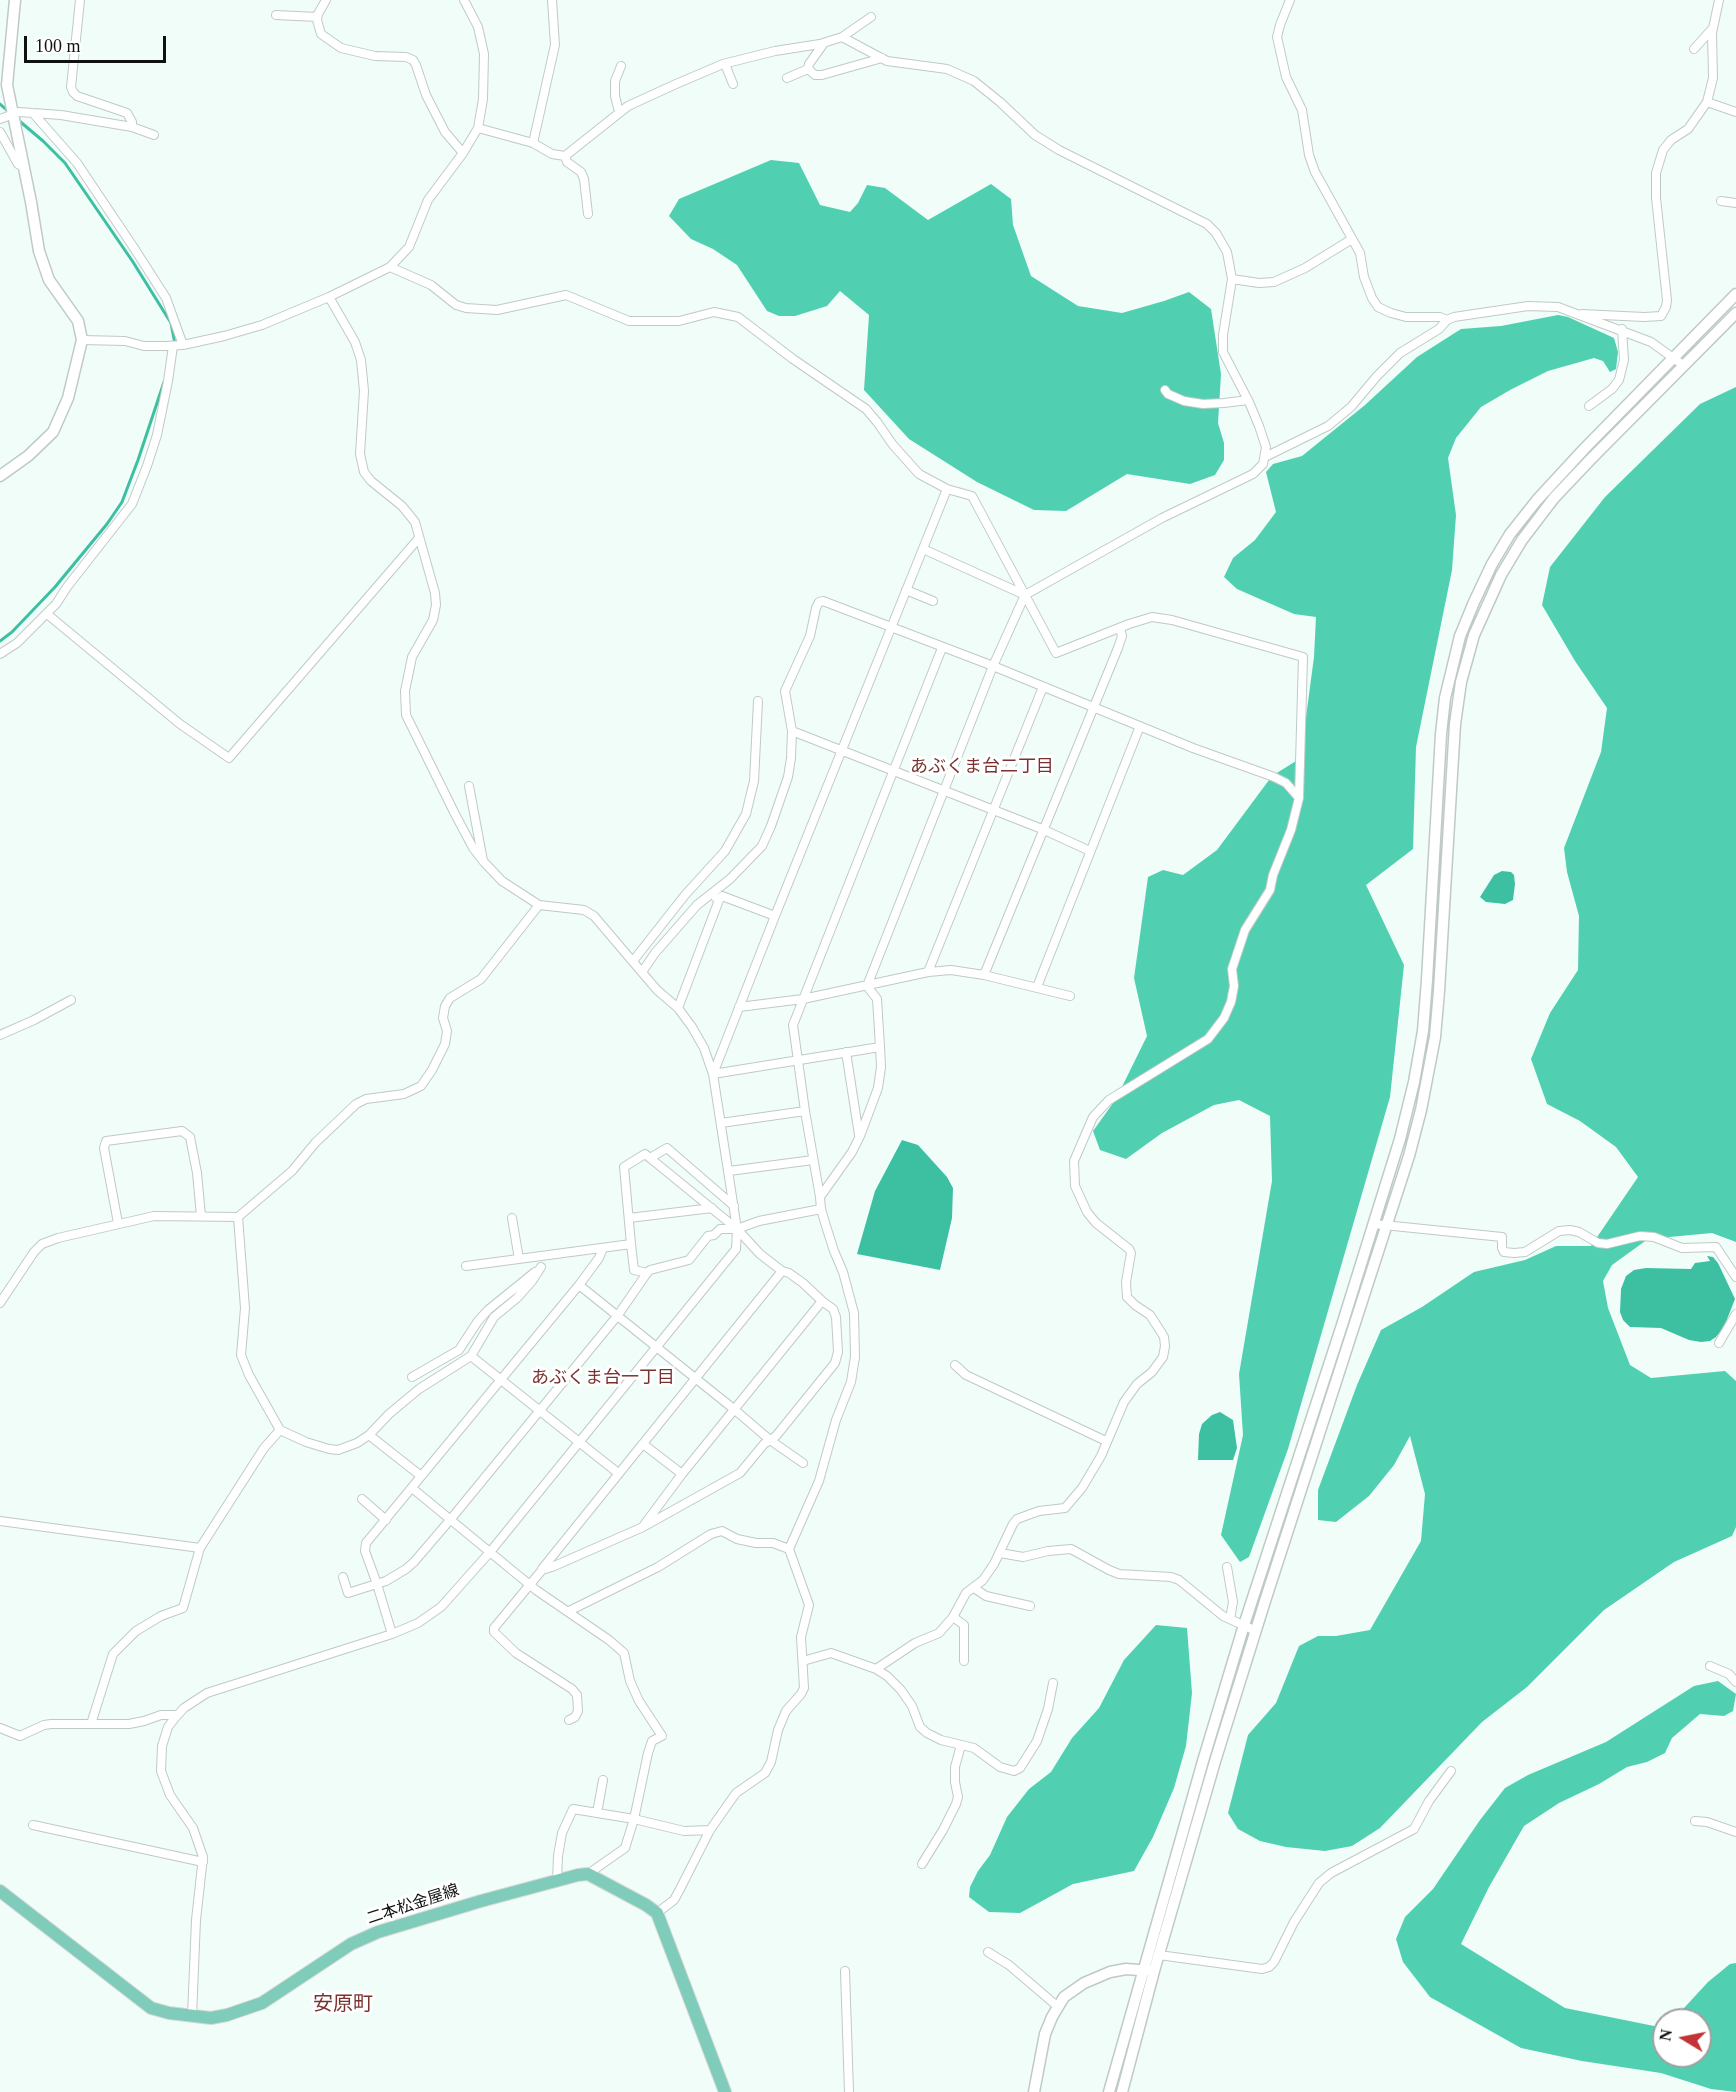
<!DOCTYPE html>
<meta charset="utf-8">
<style>
body{margin:0}
#map{position:relative;width:1736px;height:2092px;overflow:hidden;background:#f1fdf9;font-family:"Times New Roman",serif}
canvas{display:block}
.north{position:absolute;left:1652px;top:2008px;width:60px;height:60px;box-sizing:border-box;background:#fff;border:2px solid #9fa0a0;border-radius:50%;rotate:280deg;font-size:16px;font-weight:700;line-height:24px;text-align:center;color:#0f1211}
.north::after{content:'';display:block;margin:auto;width:21px;height:27px;background:#c33337;clip-path:polygon(50% 0,100% 100%,50% 72%,0 100%)}
.scale{position:absolute;left:24px;top:36px;width:142px;height:27px;box-sizing:border-box;border:3px solid #0f1211;border-top:0;padding-left:8px;font-size:18px;line-height:21px;white-space:nowrap;color:#0f1211;-webkit-text-stroke:4px #fff;paint-order:stroke}
</style>
<div id="map">
<canvas width="1736" height="2092"></canvas>
<div class="north">N</div>
<div class="scale">100 m</div>
</div>
<script>
const ctx = document.querySelector('canvas').getContext('2d');
ctx.lineJoin = 'round';
function fill(path, color) { ctx.fillStyle = color; ctx.fill(path, 'evenodd'); }
const toPath = rows => new Path2D(rows.map(r => 'M' + r).join(''));
function trace(path, color, width, dash) { ctx.strokeStyle = color; ctx.lineWidth = width; ctx.lineCap = dash ? 'butt' : 'round'; ctx.setLineDash(dash || []); ctx.stroke(path); }
function drawText(font, color, halo, rows, align = 'center') {
  ctx.font = font + ' "Times New Roman","Noto Sans JP",serif'; ctx.lineWidth = 6; ctx.setLineDash([]); ctx.textBaseline = 'middle'; ctx.strokeStyle = halo; ctx.fillStyle = color; for (const [text, x, y, turn = 0] of rows) {
    ctx.save(); ctx.translate(x, y); ctx.rotate((+turn || 0) * Math.PI / 180); ctx.textAlign = isNaN(turn) ? turn : align; if (halo) ctx.strokeText(text, 0, 0); ctx.fillText(text, 0, 0); ctx.restore();
  }
}
const forest = toPath([
 [771,160,799,163,820,205,850,212,858,203,867,185,885,188,928,220,991,184,1011,199,1013,225,1031,276,1078,306,1122,313,1164,301,1189,292,1211,309,1221,374,1218,423,1224,443,1224,460,1215,475,1190,484,1127,474,1066,511,1034,510,977,482,909,439,864,390,869,315,840,291,827,306,795,316,779,316,767,311,737,265,713,249,691,239,669,216,679,199],
 [1558,315,1568,317,1614,338,1618,352,1616,369,1610,372,1603,361,1594,358,1548,371,1510,390,1481,407,1456,438,1448,458,1456,515,1452,570,1416,747,1413,849,1366,885,1404,965,1390,1097,1288,1449,1249,1557,1240,1562,1221,1535,1243,1435,1239,1374,1272,1181,1270,1116,1239,1100,1214,1105,1162,1133,1126,1159,1100,1150,1093,1131,1116,1099,1147,1036,1134,978,1148,877,1163,870,1183,875,1217,850,1272,776,1296,761,1306,717,1314,657,1316,617,1294,614,1237,589,1224,577,1233,558,1255,540,1276,512,1266,472,1273,464,1302,456,1365,405,1417,357,1461,329,1501,326],
 [1736,387,1736,1242,1712,1233,1648,1239,1612,1265,1603,1281,1608,1308,1630,1365,1651,1378,1725,1371,1736,1381,1736,1527,1732,1536,1674,1562,1604,1610,1527,1687,1482,1722,1380,1828,1352,1846,1325,1851,1286,1847,1260,1841,1238,1829,1228,1813,1248,1735,1276,1703,1299,1646,1318,1636,1336,1636,1370,1630,1421,1541,1425,1494,1410,1436,1394,1465,1369,1496,1336,1522,1318,1520,1318,1490,1357,1385,1381,1330,1422,1307,1474,1272,1525,1260,1556,1246,1591,1246,1638,1177,1616,1147,1580,1121,1547,1104,1531,1059,1550,1013,1578,970,1579,916,1567,872,1564,848,1601,752,1607,708,1575,661,1542,605,1550,567,1605,497,1700,404],
 [1156,1625,1187,1628,1192,1693,1186,1746,1174,1788,1153,1837,1134,1871,1073,1884,1020,1913,989,1912,969,1897,970,1887,978,1871,990,1855,1007,1817,1029,1789,1051,1772,1072,1738,1099,1708,1124,1660],
 [1718,1681,1736,1694,1733,1711,1724,1716,1700,1714,1672,1738,1665,1753,1647,1762,1627,1767,1599,1784,1559,1803,1524,1826,1489,1887,1461,1944,1565,2008,1664,2028,1664,2056,1700,2056,1700,2020,1673,2020,1708,1982,1730,1964,1736,1963,1736,2092,1711,2089,1661,2073,1582,2061,1521,2048,1430,1997,1403,1962,1396,1939,1405,1917,1433,1889,1480,1820,1505,1788,1528,1775,1606,1742,1694,1686]
]);
const water = toPath([
 [1502,871,1511,872,1514,875,1515,884,1513,900,1505,904,1486,902,1480,897,1494,875],
 [902,1140,918,1145,947,1177,953,1188,952,1218,940,1270,857,1254,875,1191],
 [1707,1256,1713,1257,1718,1263,1735,1299,1724,1327,1716,1337,1710,1341,1701,1342,1689,1340,1661,1328,1630,1327,1623,1320,1620,1312,1621,1289,1626,1276,1634,1270,1646,1268,1691,1269,1695,1263,1710,1261],
 [1220,1412,1233,1420,1237,1448,1233,1460,1198,1460,1199,1434,1202,1424,1212,1415]
]);
const stream = toPath([
 [0,104,10,113],
 [17,119,43,141,65,163,133,262,171,323,175,344],
 [0,641,12,632,55,587,107,524,122,502,138,460,164,382]
]);
const street = toPath([
 [80,0,71,87,73,92,77,96,127,113,132,122,132,127],
 [326,0,318,14,317,20,321,34,341,48,375,56,406,57,413,60,416,65,426,95,445,132,463,153],
 [1290,0,1280,25,1277,37,1286,77,1302,110,1309,155,1315,172,1360,253,1364,277,1372,298,1378,307,1391,313,1406,317,1440,317,1447,320],
 [276,15,317,17],
 [842,37,871,17],
 [824,43,809,64,808,69,815,75,822,75,882,58],
 [1694,49,1712,29],
 [725,64,733,84],
 [621,66,615,81,615,96,618,108,622,111],
 [787,78,808,69],
 [1707,102,1736,112],
 [33,113,77,163,134,248,166,298,183,345],
 [0,119,19,112,61,115,132,127,154,135],
 [478,128,533,143,552,154,565,156,628,106,676,84,723,64,775,51,820,44,842,37,887,61,947,69,974,81,1000,102,1035,135,1059,150,1207,224,1216,233,1227,252,1232,279,1223,335,1223,352,1249,402,1259,426,1266,447,1263,464,1253,474,1162,518,1025,595,993,666,867,986],
 [0,132,18,164,23,167],
 [533,143,555,45,552,0],
 [565,156,567,162,581,172,584,179,588,214],
 [1721,201,1736,203],
 [390,267,431,285,456,305,466,308,497,310,566,295,629,321,679,321,714,312,738,317,793,359,866,409,877,422,893,445,919,474,947,489,972,496,1056,653,1129,624,1152,617,1172,620,1303,657,1299,798,1291,830,1273,875,1270,890,1245,930,1232,969,1234,986,1231,1002,1224,1018,1208,1039,1109,1100,1093,1117,1074,1161,1075,1186,1087,1212,1096,1223,1129,1249,1131,1253,1126,1282,1127,1297,1135,1305,1150,1315,1161,1332,1164,1337,1165,1346,1163,1357,1152,1372,1137,1384,1124,1402,1101,1456,1082,1488,1065,1508,1039,1511,1017,1519,1013,1524,994,1564,983,1580,966,1593,953,1617,939,1633,915,1643,876,1669,831,1653,803,1661],
 [1232,279,1259,283,1274,282,1305,268,1352,239],
 [1582,314,1644,317,1661,316,1666,307,1667,300,1656,198,1656,173,1663,150,1671,140,1688,129,1707,102,1713,78,1712,33,1719,0],
 [82,340,125,341,144,346,166,346,183,345,224,336,262,325,329,297,390,267,409,247,428,200,463,153,478,128,483,99,484,54,478,27,464,0],
 [1165,390,1168,394,1184,401,1203,404,1224,403,1248,400],
 [1589,406,1612,389,1619,380,1624,360,1622,329],
 [1265,457,1328,426,1351,407,1377,376,1400,353,1439,329,1447,320,1454,317,1528,306,1558,307,1651,342,1683,365],
 [923,549,1025,595],
 [906,590,933,601],
 [47,614,180,724,229,758,419,538],
 [0,654,17,643,56,604,67,587,132,504,147,466,157,435,168,381,173,346],
 [792,731,1042,829,1090,851],
 [469,786,483,861],
 [716,898,719,900,722,896,775,916],
 [633,961,685,895,725,851,746,814,754,781,758,701],
 [642,972,655,953,697,905,730,879,762,846,771,826,788,777,791,758,792,731,785,691,810,636,816,608,819,602,823,601,993,666,1193,748,1274,777,1286,783,1299,798],
 [928,972,1043,687],
 [984,975,1118,648,1122,636,1120,628],
 [1037,987,1140,726],
 [739,1007,803,999,928,972,951,970,984,975,1070,996],
 [678,1008,719,900],
 [0,1035,34,1020,71,1000],
 [846,1052,859,1135],
 [713,1074,775,916,947,489],
 [713,1074,880,1047,877,999,867,986],
 [721,1123,805,1111],
 [729,1171,813,1160],
 [820,1197,805,1111,793,1025,942,648],
 [512,1218,519,1259],
 [629,1218,712,1208],
 [118,1223,104,1148,106,1141,182,1131,190,1137,197,1173,201,1216],
 [1374,1224,1502,1237,1502,1248,1504,1252,1514,1253,1525,1252,1559,1231,1570,1230,1579,1232,1598,1243,1607,1244,1640,1236,1654,1237,1682,1248,1716,1247,1736,1277],
 [631,1244,634,1270,647,1273,650,1270,689,1260,708,1236,714,1235,720,1229,737,1229,759,1221,821,1209],
 [466,1266,631,1244,624,1167,645,1154,650,1158,667,1148,734,1206],
 [579,1285,735,1410,770,1440,803,1463],
 [0,1303,34,1252,42,1244,58,1238,154,1216,238,1217],
 [1719,1343,1736,1314],
 [471,1356,618,1473],
 [955,1365,966,1375,1106,1441],
 [412,1377,459,1350,478,1321,488,1310,535,1272],
 [280,1430,306,1442,329,1449,338,1450,357,1443,369,1435,389,1414,419,1389,471,1356,494,1317,517,1298,532,1281,541,1267],
 [369,1435,421,1476],
 [643,1444,682,1474],
 [412,1488,536,1590,609,1640,624,1653,630,1681,639,1701,662,1736,652,1741,648,1753,634,1819,625,1848,588,1874],
 [362,1499,386,1520],
 [0,1521,200,1548],
 [644,1525,682,1474,822,1301,803,1283,789,1273,782,1271,760,1254,737,1229,650,1158],
 [1000,1553,1023,1557,1048,1551,1071,1549,1109,1570,1119,1574,1171,1577,1179,1580,1223,1616,1256,1631],
 [1227,1567,1233,1602,1230,1619],
 [542,1569,782,1271],
 [343,1577,348,1593,386,1581,406,1569,414,1562,450,1520,618,1315,647,1273],
 [974,1588,986,1596,1030,1606],
 [569,1611,658,1567,711,1534,722,1531,737,1539,756,1543,773,1543,789,1549],
 [953,1617,964,1625,964,1661],
 [392,1634,377,1584,365,1551,366,1543,579,1285,599,1258,603,1248],
 [1710,1666,1729,1674,1736,1682],
 [876,1669,887,1676,901,1690,912,1706,920,1727,927,1733,941,1740,974,1748,1000,1767,1014,1771,1020,1768,1037,1741,1048,1709,1053,1683],
 [569,1720,575,1717,578,1711,577,1695,572,1689,516,1653,494,1632,494,1628,542,1570,552,1567,643,1527,740,1473,764,1444,776,1436,835,1363,838,1352,836,1317,833,1309,822,1301],
 [91,1724,113,1654,136,1631,161,1616,183,1608,200,1548,264,1448,280,1430,249,1375,241,1355,245,1308,238,1217,292,1171,316,1142,356,1104,366,1099,404,1094,421,1086,432,1070,445,1044,447,1031,443,1018,445,1006,450,998,481,979,539,905],
 [0,1728,20,1736,44,1725,51,1724,129,1724,144,1721,161,1715,177,1715],
 [597,1813,603,1780],
 [1695,1821,1707,1822,1736,1832],
 [33,1825,203,1862],
 [922,1864,943,1830,956,1804,958,1797,955,1782,955,1767,961,1745],
 [557,1880,558,1856,562,1833,573,1809,634,1819,684,1831,710,1830],
 [657,1913,674,1900,679,1891,710,1830,736,1793,765,1773,771,1762,778,1730,786,1711,801,1694,804,1688,801,1637,809,1605,789,1549,819,1481,836,1420,851,1382,855,1357,854,1313,843,1272,834,1251,826,1226,821,1209,820,1197,852,1152,860,1136,878,1088,881,1067,880,1047],
 [988,1952,1009,1965,1057,2006],
 [1159,1955,1262,1969,1269,1967,1274,1962,1294,1922,1319,1883,1331,1873,1414,1829,1429,1801,1451,1771],
 [845,1971,849,2092],
 [192,2016,196,1920,203,1857,193,1828,170,1795,161,1771,162,1746,168,1727,174,1719,184,1708,207,1693,392,1634,418,1623,441,1607,490,1552,736,1249,737,1229,713,1074,704,1048,692,1027,678,1008,657,990,594,916,584,910,539,905,502,881,484,862,473,848,455,814,406,715,405,691,412,657,433,620,436,605,435,593,415,522,402,506,371,481,364,472,360,454,364,391,361,360,355,342,329,297]
]);
const secondary = toPath([
 [0,476,28,456,53,432,68,398,82,340,78,321,49,280,39,251,31,202,7,85,15,0],
 [1034,2092,1045,2034,1052,2017,1064,1997,1084,1983,1110,1972,1126,1969,1151,1971],
 [1109,2092,1203,1761,1244,1625,1342,1325,1400,1139,1414,1082,1423,1031,1427,980,1441,734,1445,698,1460,636,1474,602,1492,564,1510,534,1537,500,1585,448,1736,294],
 [1122,2092,1154,1971,1216,1758,1265,1601,1409,1156,1421,1110,1435,1037,1439,991,1455,724,1461,682,1474,635,1501,575,1522,540,1554,498,1590,460,1736,313]
]);
const primary = toPath([
 [0,1891,151,2008,169,2013,211,2018,227,2015,262,2003,351,1944,378,1932,481,1901,578,1875,588,1874,646,1905,657,1913,725,2092]
]);
const streetNames = [
 ["二本松金屋線",413,1905,-18]
];
const neighbourhoodNames = [
 ["あぶくま台二丁目",982,767],
 ["あぶくま台一丁目",603,1378]
];
const quarterNames = [
 ["安原町",343,2005]
];
fill(forest, '#50d0b1');
fill(water, '#3dc0a2');
trace(stream, '#3dc0a2', 3);
trace(street, '#bfcac7', 10);
trace(secondary, '#bfcac7', 13);
trace(primary, '#d9d9d9', 14);
trace(street, '#fff', 8);
trace(secondary, '#fff', 10);
trace(primary, '#80ccbb', 12);
drawText('16px', '#0f1211', '#fff', streetNames);
drawText('18px', '#793230', '#fff', neighbourhoodNames);
drawText('20px', '#793230', '#fff', quarterNames);
</script>
